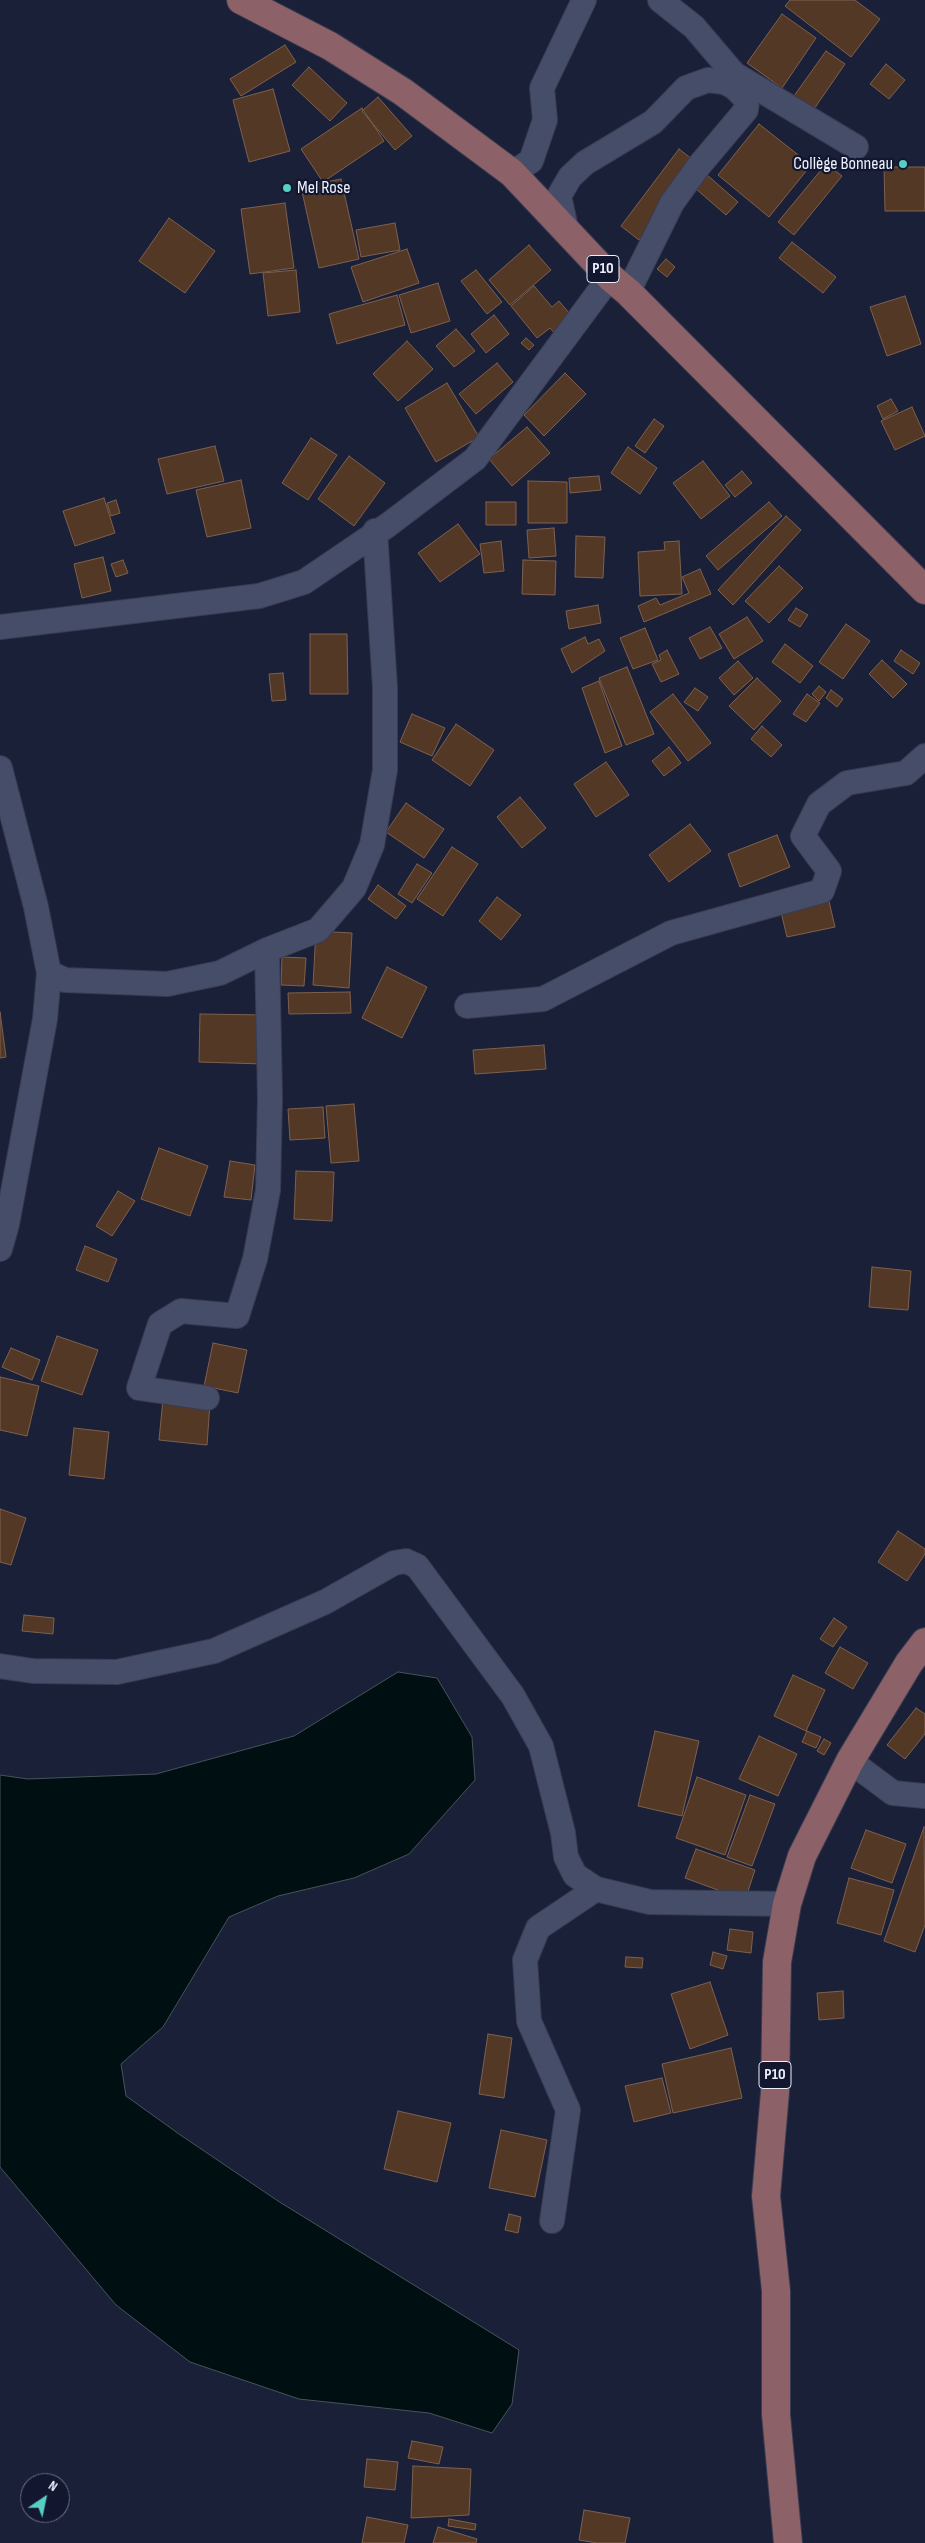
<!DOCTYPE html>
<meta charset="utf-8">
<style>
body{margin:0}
#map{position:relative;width:925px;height:2543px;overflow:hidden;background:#1a2038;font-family:"Sofia Sans Condensed",sans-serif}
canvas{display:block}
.north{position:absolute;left:20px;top:2473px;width:50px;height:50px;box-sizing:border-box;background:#12162e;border:1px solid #6a6e81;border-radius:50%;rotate:34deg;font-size:14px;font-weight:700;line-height:20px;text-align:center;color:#edf1fe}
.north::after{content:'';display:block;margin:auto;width:18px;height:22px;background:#55cec5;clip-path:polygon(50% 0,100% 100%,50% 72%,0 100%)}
</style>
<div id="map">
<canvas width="925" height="2543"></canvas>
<div class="north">N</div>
</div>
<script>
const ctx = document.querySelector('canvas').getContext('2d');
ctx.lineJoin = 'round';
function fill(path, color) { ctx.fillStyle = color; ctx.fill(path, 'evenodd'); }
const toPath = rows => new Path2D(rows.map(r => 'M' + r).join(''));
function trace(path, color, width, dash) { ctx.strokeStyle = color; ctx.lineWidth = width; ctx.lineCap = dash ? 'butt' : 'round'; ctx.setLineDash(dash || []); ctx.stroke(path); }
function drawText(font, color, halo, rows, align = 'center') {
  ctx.font = font + ' "Sofia Sans Condensed",sans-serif'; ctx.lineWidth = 4.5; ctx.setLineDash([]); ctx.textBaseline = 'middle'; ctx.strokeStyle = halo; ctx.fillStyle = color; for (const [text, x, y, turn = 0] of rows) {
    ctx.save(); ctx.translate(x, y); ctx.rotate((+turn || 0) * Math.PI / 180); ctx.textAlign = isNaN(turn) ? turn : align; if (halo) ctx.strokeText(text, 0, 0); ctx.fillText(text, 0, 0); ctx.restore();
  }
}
const water = toPath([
 [398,1672,437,1678,472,1737,475,1780,409,1854,354,1878,278,1896,229,1917,163,2027,121,2064,126,2096,179,2134,278,2201,519,2350,512,2404,492,2433,429,2413,299,2399,190,2362,116,2305,0,2167,0,1775,28,1779,156,1774,294,1736,398,1672]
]);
const building = toPath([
 [790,0,855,0,880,19,851,57,785,6,790,0],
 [782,14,816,38,782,88,747,63,782,14],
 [285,45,296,62,241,96,230,79,285,45],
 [826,51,845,64,814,109,794,96,826,51],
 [886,64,905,80,889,99,870,84,886,64],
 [309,67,347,103,330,121,292,85,309,67],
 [273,89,290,151,249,162,233,100,273,89],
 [378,97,412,136,395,150,362,111,378,97],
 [362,108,384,141,323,182,301,149,362,108],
 [759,124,811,165,769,217,718,175,759,124],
 [679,149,697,163,639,240,621,226,679,149],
 [826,164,842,176,794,235,778,222,826,164],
 [884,167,925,167,925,211,885,211,884,167],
 [707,175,738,202,726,215,695,188,707,175],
 [341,179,359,259,319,268,301,187,341,179],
 [285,203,294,268,250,274,241,209,285,203],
 [169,218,215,251,185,293,139,261,169,218],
 [395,223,400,250,361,257,356,230,395,223],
 [792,242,836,277,823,293,779,258,792,242],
 [529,245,551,270,510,305,489,280,529,245],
 [407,249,419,283,363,302,351,267,407,249],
 [666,259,675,267,667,277,657,269,666,259],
 [296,270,300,312,268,316,263,273,296,270],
 [476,270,502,302,487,314,461,281,476,270],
 [438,283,450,321,411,333,399,295,438,283],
 [534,286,552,307,559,301,575,320,556,335,550,328,537,338,511,306,534,286],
 [397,295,405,325,337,344,329,314,397,295],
 [905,296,921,344,887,356,870,307,905,296],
 [494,315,509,334,486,353,471,334,494,315],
 [456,329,475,351,454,367,436,346,456,329],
 [526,338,534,345,529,350,521,343,526,338],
 [407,341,433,369,398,401,373,374,407,341],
 [497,363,513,382,476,414,459,394,497,363],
 [565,373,586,394,544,436,524,415,565,373],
 [447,383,479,437,436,462,405,408,447,383],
 [891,399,898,411,883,419,877,406,891,399],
 [912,407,925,436,895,450,881,421,912,407],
 [654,419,664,426,645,453,635,446,654,419],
 [527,427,550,453,512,486,489,459,527,427],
 [311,438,337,455,308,500,282,483,311,438],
 [215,446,224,481,167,494,158,459,215,446],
 [628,447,657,468,640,494,611,473,628,447],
 [349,456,385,483,354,526,318,499,349,456],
 [703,461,730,496,701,519,673,483,703,461],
 [742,471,752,483,735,497,725,485,742,471],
 [599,476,601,490,570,493,569,478,599,476],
 [241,480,251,528,207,537,196,490,241,480],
 [528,481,567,482,567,523,528,523,528,481],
 [104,498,115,533,75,546,63,511,104,498],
 [116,500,120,513,111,516,107,503,116,500],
 [486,502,516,502,516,525,486,525,486,502],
 [769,502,782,516,718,570,706,556,769,502],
 [786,516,801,530,733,605,718,590,786,516],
 [458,524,480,554,440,582,418,553,458,524],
 [554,528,556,556,529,558,527,530,554,528],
 [576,536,605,537,603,578,575,577,576,536],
 [501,541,504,571,484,573,480,544,501,541],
 [679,541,682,594,640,596,638,552,665,550,664,542,679,541],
 [103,557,111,591,82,598,74,564,103,557],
 [123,560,128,573,116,577,111,564,123,560],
 [523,560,556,561,555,595,522,594,523,560],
 [779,566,803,588,769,623,745,601,779,566],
 [700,569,711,594,644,622,638,606,656,598,660,605,689,593,682,577,700,569],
 [598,605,601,623,569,629,566,611,598,605],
 [796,608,808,615,800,627,788,620,796,608],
 [747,617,763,641,734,659,719,634,747,617],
 [846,624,870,641,843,679,819,662,846,624],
 [710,627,722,648,700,659,689,638,710,627],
 [645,628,658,660,633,669,620,638,645,628],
 [310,634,347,634,348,694,310,694,310,634],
 [585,637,588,644,599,639,605,651,572,673,561,649,585,637],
 [785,644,813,666,800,683,772,662,785,644],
 [667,650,679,674,661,682,652,664,661,660,659,655,667,650],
 [901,650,920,663,913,674,894,661,901,650],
 [882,660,907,684,893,698,869,674,882,660],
 [738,661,753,678,734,695,719,678,738,661],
 [627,667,654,734,626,745,599,678,627,667],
 [283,673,286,700,272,701,269,674,283,673],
 [757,678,781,701,754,730,729,706,757,678],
 [599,681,622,746,605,753,582,688,599,681],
 [819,686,826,692,819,701,812,694,819,686],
 [695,688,708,697,698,711,684,702,695,688],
 [831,690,843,699,837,707,826,698,831,690],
 [673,694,711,743,688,761,650,712,673,694],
 [807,694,820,703,806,722,793,714,807,694],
 [412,714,445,728,432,756,400,742,412,714],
 [456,724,494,750,470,786,432,760,456,724],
 [762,726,782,745,771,757,751,739,762,726],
 [669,747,681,763,664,776,652,761,669,747],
 [606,762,629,795,596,817,574,784,606,762],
 [520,797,546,828,522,848,497,817,520,797],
 [406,803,444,829,424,858,386,832,406,803],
 [690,824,711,851,669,882,649,855,690,824],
 [777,835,790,867,740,887,728,854,777,835],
 [452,847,478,864,443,916,417,899,452,847],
 [417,864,432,873,412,903,398,894,417,864],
 [378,885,406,906,396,919,368,899,378,885],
 [497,897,521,915,501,940,479,921,497,897],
 [828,897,835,927,787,937,780,908,828,897],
 [316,931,352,933,349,988,313,985,316,931],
 [282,957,306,958,304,986,281,985,282,957],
 [387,967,427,987,402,1038,362,1018,387,967],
 [350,992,351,1013,289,1014,288,993,350,992],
 [0,1012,6,1057,0,1058,0,1012],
 [200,1014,265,1015,264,1064,199,1062,200,1014],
 [544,1045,546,1069,475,1074,473,1050,544,1045],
 [354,1104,359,1161,331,1163,326,1106,354,1104],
 [323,1107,325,1138,290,1140,288,1109,323,1107],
 [159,1148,208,1166,190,1216,141,1199,159,1148],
 [230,1161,255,1165,251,1200,224,1197,230,1161],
 [296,1171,334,1172,332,1221,294,1219,296,1171],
 [118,1191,135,1201,112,1236,96,1226,118,1191],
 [85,1246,117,1259,108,1282,76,1270,85,1246],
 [872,1267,911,1271,908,1310,869,1307,872,1267],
 [57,1336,98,1350,82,1395,41,1381,57,1336],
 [213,1343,247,1350,238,1393,204,1386,213,1343],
 [11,1348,40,1360,32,1380,2,1367,11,1348],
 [0,1377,39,1386,27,1436,0,1430,0,1377],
 [163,1399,210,1403,207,1445,159,1440,163,1399],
 [74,1428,109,1432,104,1479,69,1475,74,1428],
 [0,1509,26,1518,11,1565,0,1562,0,1509],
 [898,1531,925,1549,925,1554,907,1581,878,1562,898,1531],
 [24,1615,54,1618,53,1634,22,1631,24,1615],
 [834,1618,847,1627,833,1647,820,1639,834,1618],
 [840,1647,868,1663,853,1689,825,1673,840,1647],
 [793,1675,825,1690,806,1731,774,1716,793,1675],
 [916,1708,925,1714,925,1734,905,1759,887,1745,916,1708],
 [655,1731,699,1741,682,1816,638,1806,655,1731],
 [807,1731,821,1737,816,1748,802,1742,807,1731],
 [759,1736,797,1754,778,1796,739,1779,759,1736],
 [824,1739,831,1743,824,1755,817,1751,824,1739],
 [697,1777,746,1795,725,1855,676,1838,697,1777],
 [750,1795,775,1804,752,1866,727,1857,750,1795],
 [924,1827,925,1925,915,1952,884,1941,924,1827],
 [866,1830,906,1844,892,1883,851,1868,866,1830],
 [696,1849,755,1870,745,1900,685,1878,696,1849],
 [849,1878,894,1890,881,1935,837,1923,849,1878],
 [730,1929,753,1932,751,1953,727,1950,730,1929],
 [713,1952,727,1956,723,1969,710,1965,713,1952],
 [626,1957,643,1958,642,1968,625,1967,626,1957],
 [710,1982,728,2035,690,2049,671,1994,710,1982],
 [843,1991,844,2018,819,2020,817,1993,843,1991],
 [488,2034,512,2038,504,2098,479,2094,488,2034],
 [731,2048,742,2098,673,2113,662,2064,731,2048],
 [662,2078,671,2113,634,2122,625,2086,662,2078],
 [398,2111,451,2123,437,2182,384,2169,398,2111],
 [501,2130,547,2140,535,2197,489,2188,501,2130],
 [509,2214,521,2217,518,2233,505,2230,509,2214],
 [412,2441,443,2447,439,2464,408,2458,412,2441],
 [367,2459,398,2462,395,2490,364,2487,367,2459],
 [413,2466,471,2469,469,2515,411,2518,413,2466],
 [584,2510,630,2518,625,2543,597,2543,579,2540,584,2510],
 [367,2517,408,2525,404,2543,362,2543,367,2517],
 [449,2519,476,2524,475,2530,448,2526,449,2519],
 [438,2527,477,2539,476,2543,433,2543,438,2527]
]);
const minor = toPath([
 [660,0,694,27,734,74,856,147],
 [512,173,531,161,545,120,542,88,584,0],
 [566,228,559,196,570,177,585,163,653,122,686,88,708,80,724,82,734,87,747,100,746,110,698,167,672,203,628,292],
 [0,627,259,596,304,582,388,525,475,459,610,277],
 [0,768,36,907,49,973,45,1019,7,1224,0,1249],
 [49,973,65,980,167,984,220,973,267,950,318,930,354,888,372,845,385,770,385,688,375,531],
 [467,1006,543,999,671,933,822,891,829,871,803,836,819,804,847,783,906,773,925,756],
 [207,1398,139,1388,160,1324,181,1311,237,1316,255,1259,268,1190,270,1098,267,950],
 [0,1666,33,1671,117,1672,214,1651,325,1602,394,1563,406,1561,417,1566,513,1696,541,1746,563,1833,566,1857,575,1875,596,1889,650,1902,787,1904],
 [850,1761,893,1793,925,1796],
 [552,2221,568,2110,529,2021,525,1960,538,1928,596,1889]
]);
const major = toPath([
 [241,0,330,46,403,92,512,173,610,277,628,292,925,590],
 [788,2543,776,2415,776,2291,766,2196,775,2092,777,1962,787,1904,802,1856,850,1761,909,1663,925,1642]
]);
const markers = [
 [903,164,5,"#55cec5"],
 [287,188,5,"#55cec5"]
];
const shields = [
 [603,269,32],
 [775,2075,32]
];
const shieldNames = [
 ["P10",603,269],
 ["P10",775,2075]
];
const poiNames = [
 ["Collège Bonneau",893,164],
 ["Mel Rose",297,188,"left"]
];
fill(water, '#000f12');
trace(water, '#475359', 1);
fill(building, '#543826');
trace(building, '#7e604e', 1);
trace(minor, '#393b50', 26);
trace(major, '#393b50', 30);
trace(minor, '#464d69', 24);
trace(major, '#8c6167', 28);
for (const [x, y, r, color] of markers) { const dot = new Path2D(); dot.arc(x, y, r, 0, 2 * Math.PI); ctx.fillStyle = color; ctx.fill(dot); trace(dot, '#12162e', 2); }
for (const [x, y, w] of shields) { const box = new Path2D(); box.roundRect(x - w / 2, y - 13.5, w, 27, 4); ctx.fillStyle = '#12162e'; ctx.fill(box); trace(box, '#edf1fe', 1); }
drawText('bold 16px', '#edf1fe', null, shieldNames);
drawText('18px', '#edf1fe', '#12162e', poiNames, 'right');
</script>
